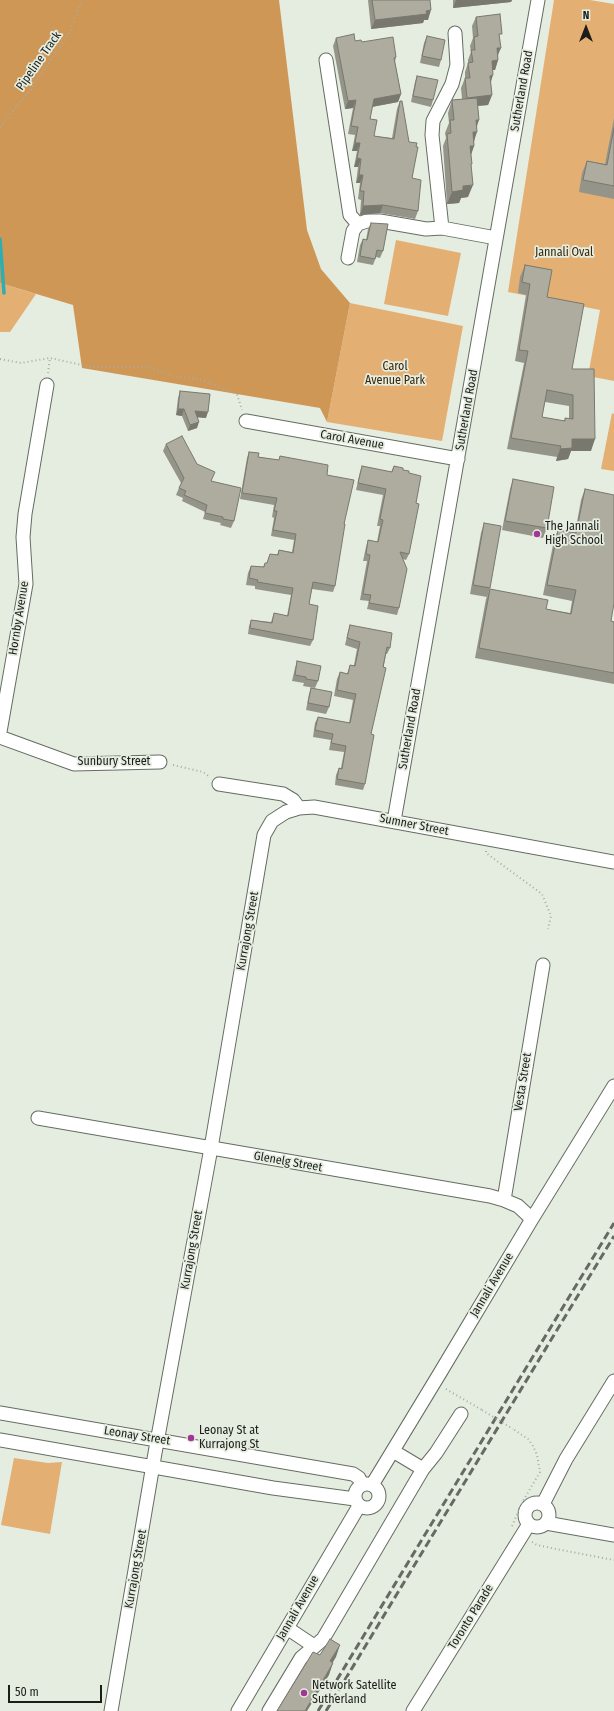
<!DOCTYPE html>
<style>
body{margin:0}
#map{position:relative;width:614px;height:1711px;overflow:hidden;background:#e5ede0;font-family:"Fira Sans Condensed",sans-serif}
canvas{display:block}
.north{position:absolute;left:566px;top:8px;width:40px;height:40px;-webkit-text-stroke:3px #e5ede0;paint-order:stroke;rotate:0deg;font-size:11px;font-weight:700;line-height:16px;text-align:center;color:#1b1d19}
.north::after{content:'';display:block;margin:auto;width:14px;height:18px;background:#1b1d19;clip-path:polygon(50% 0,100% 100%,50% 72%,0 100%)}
.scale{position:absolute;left:8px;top:1685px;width:94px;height:18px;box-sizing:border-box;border:2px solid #1b1d19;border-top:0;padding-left:5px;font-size:12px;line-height:14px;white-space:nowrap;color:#1b1d19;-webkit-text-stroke:3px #e5ede0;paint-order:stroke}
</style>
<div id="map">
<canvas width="614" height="1711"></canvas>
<div class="north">N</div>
<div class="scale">50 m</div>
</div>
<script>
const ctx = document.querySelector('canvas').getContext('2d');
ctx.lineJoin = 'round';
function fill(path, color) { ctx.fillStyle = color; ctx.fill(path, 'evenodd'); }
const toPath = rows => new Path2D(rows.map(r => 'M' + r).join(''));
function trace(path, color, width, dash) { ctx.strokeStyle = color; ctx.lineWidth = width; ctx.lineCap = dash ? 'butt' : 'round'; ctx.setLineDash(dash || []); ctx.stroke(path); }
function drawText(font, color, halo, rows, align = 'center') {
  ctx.font = font + ' "Fira Sans Condensed",sans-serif'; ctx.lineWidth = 3.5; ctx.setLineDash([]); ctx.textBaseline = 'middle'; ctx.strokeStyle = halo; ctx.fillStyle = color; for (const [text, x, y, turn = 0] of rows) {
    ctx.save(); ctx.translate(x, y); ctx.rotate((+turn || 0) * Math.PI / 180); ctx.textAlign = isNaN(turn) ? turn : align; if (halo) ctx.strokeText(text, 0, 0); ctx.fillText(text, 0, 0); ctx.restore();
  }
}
const green = toPath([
 [554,0,590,0,614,4,614,381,588,376,600,310,508,292],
 [396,240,461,253,448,316,384,304],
 [0,283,36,294,10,332,0,332],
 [350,303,463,326,442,441,327,422],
 [612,413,614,414,614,471,601,469],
 [14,1458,48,1463,62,1462,50,1534,1,1525]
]);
const forest = toPath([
 [0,0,279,0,307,230,321,269,350,303,327,422,320,408,82,368,73,305,0,283]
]);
const stream = toPath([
 [0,239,4,293]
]);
const path = toPath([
 [0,127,29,92,70,32,82,0],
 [0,359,21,363,50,358],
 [48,373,50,358,91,367,148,367,174,376,202,380,237,394,242,410],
 [173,765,203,772,210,777],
 [486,851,486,853,542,894,551,916,548,929],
 [446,1389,482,1410],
 [512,1526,523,1501,540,1472,537,1455,533,1446,528,1439,513,1429],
 [532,1542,537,1545,556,1549,614,1560]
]);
const minor = toPath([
 [326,60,350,215,358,224],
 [442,228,432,135,433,121,452,84,457,65,455,33],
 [348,258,353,231,358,224,367,221,380,221,426,229,442,228,496,238],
 [246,421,458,459],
 [0,732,26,584,23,537,25,514,47,385],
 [0,737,74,764,160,762],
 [219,784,283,794,293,800,299,808],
 [394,821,538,0],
 [38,1118,490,1196,504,1200,518,1206,532,1219],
 [504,1200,543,965],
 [0,1413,353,1474,359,1478,362,1485],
 [0,1440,273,1488,355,1499],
 [393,1451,423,1469],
 '355 1496a12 12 0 1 1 24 0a12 12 0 1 1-24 0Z',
 [372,1485,440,1373,532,1219,614,1086],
 '525 1515a12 12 0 1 1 24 0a12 12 0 1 1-24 0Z',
 [543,1504,566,1459,614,1381],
 [546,1523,614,1535],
 [287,1628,314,1646],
 [111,1711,155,1453,211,1148,264,835,272,821,286,812,299,808,314,807,614,862],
 [238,1711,359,1506],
 [269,1711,301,1658,323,1639,423,1469,436,1453,461,1414],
 [413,1711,529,1524]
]);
const rail = toPath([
 [318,1711,614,1223],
 [326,1711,614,1236]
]);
const pathBridge = toPath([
 [482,1410,513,1429]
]);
const wall = toPath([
 [368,0,430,0,428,20,424,20,423,23,371,29],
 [453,0,512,0,511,2,453,8],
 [476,17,500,39,498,56,498,60,495,70,492,70,490,82,492,95,488,105,478,106,477,126,474,142,474,146,471,154,471,168,468,197,461,198,459,203,447,204,443,146,446,138,445,133,449,123,448,113,452,100,462,99,461,88,465,78,465,72,468,63,468,60,471,52,470,46,473,38,472,26],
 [427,36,441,60,439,67,420,63,424,43],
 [336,38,362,42,396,57,395,62,401,94,398,102,372,107,370,119,374,136,392,138,397,109,400,101,409,142,416,147,412,178,418,211,415,219,380,213,360,215,361,200,358,199,360,183,356,183,358,167,354,167,357,151,352,151,355,135,348,134,353,108,345,109,333,46],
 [417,76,433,100,431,107,411,102,415,82],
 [614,118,614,199,579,192,582,173,587,161,605,164],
 [371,223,383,251,380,258,376,257,373,265,357,262,360,245,363,239,366,240,368,229],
 [525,265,547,297,572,369,591,451,571,451,568,459,556,461,557,457,507,449,524,363,515,361,526,295,518,293,520,277],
 [545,402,569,406,569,419,565,418,564,421,542,417],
 [180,391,206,418,198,417,197,428,188,431,182,416,176,415,178,398],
 [166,444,197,464,212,481,234,521,231,528,220,525,221,523,203,519,205,512,182,501,183,498,176,495,181,483,163,451],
 [249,452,258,457,279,460,280,456,327,475,344,524,335,586,333,592,312,589,309,604,313,640,310,646,248,634,249,626,251,620,271,622,274,613,287,616,291,595,255,589,255,586,246,585,248,573,251,566,263,567,265,563,267,563,270,554,277,555,279,550,292,552,294,540,271,536,274,518,272,517,274,505,240,499,247,458],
 [362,466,391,472,394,466,403,470,409,473,416,503,409,554,406,560,403,559,399,608,397,615,367,609,369,601,360,600,367,561,363,561,366,547,368,540,377,542,380,526,377,526,383,495,356,490,360,472],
 [513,479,547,528,543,538,502,530,510,489],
 [585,489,611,621,614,622,614,684,475,658,486,599,490,589,546,609,570,613,572,601,543,595,554,540,558,530,575,533,581,500],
 [484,523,490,588,487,597,470,594,481,533],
 [350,625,390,648,387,654,386,654,371,734,365,784,363,790,335,785,336,775,339,768,341,768,344,752,329,750,331,740,313,737,315,723,318,717,349,723,353,700,334,696,337,679,340,672,347,674,350,665,354,665,357,649,345,645,348,632],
 [297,661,318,681,315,688,303,686,304,683,292,681,295,668],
 [311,688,329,707,326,714,306,710,309,694]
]);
const shadedWall = toPath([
 [456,0,512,0,511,2,453,8],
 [431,10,428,20,424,20,423,23,371,29,375,20],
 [497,48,501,48,497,57],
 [498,60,495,70,488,70,492,61],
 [493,75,490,85,490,76],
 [401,94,398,102,371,107,374,99],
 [492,95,488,105,463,107,467,98],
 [356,100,353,108,345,109,348,101],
 [476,120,479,120,475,132,477,132,473,144,468,145],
 [355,143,360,143,357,151,352,151],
 [470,146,474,146,470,158],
 [357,158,361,159,358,167,354,167],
 [359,175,363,175,360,183,356,183],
 [473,185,468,197,461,198,459,203,447,204,452,192,463,186],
 [383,205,380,213,360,215,363,206],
 [178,409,184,409,182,416,176,415],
 [195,411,208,412,206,418,193,417],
 [199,422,197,428,188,431,190,425],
 [572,439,595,439,591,451,571,451,568,459,556,461,560,449],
 [340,1645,336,1657,326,1674,330,1661],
 [333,1663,329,1675,307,1711,305,1711]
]);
const building = toPath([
 [372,0,430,0,431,10,426,11,427,14,375,20,372,0],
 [500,14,502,34,499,34,501,48,497,48,498,60,492,61,493,75,490,76,492,95,467,98,465,78,470,78,468,63,473,62,471,50,475,50,474,37,478,36,476,17,500,14],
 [354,34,355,41,361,40,362,42,393,37,396,57,394,58,401,94,374,99,370,119,377,120,374,136,394,139,400,101,402,101,409,142,417,143,416,147,418,147,412,178,421,180,418,211,383,205,363,206,364,191,360,191,363,175,359,175,361,159,357,158,360,143,355,143,358,127,351,126,356,100,348,101,336,38,354,34],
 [427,36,445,40,441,60,422,56,427,36],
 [417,76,438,80,433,100,413,96,417,76],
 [477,98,479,120,476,120,477,132,473,132,474,146,470,146,472,164,471,164,473,185,463,186,463,190,452,192,447,134,451,133,450,120,454,120,452,100,477,98],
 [614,128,614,186,583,180,587,161,607,165,614,128],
 [371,223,388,224,383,251,377,250,375,259,360,256,363,239,367,240,371,223],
 [525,265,552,270,547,297,584,304,572,369,594,369,595,439,572,439,572,448,560,449,561,446,511,438,528,351,519,350,530,284,522,282,525,265],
 [547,390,573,395,573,419,565,418,565,421,542,417,547,390],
 [180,391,210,394,208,412,195,411,199,422,190,425,184,409,178,409,180,391],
 [182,436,197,464,215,472,211,481,241,488,234,521,223,519,223,517,205,513,207,505,184,495,186,491,179,488,184,478,166,444,182,436],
 [249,452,259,453,258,457,279,460,280,456,328,465,327,475,354,480,344,524,345,524,335,586,313,582,309,604,318,606,313,640,250,628,251,620,272,623,274,613,288,616,293,588,257,582,258,580,249,578,251,566,264,567,265,563,267,563,270,554,278,555,279,550,293,553,296,534,273,530,277,511,274,511,277,498,242,493,249,452],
 [362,466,392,472,394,466,403,468,403,470,409,471,409,473,421,476,416,503,419,504,409,554,400,552,407,569,399,608,369,603,371,595,363,594,370,555,366,554,368,540,378,542,383,520,380,519,386,489,358,483,362,466],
 [513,479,554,487,547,528,505,521,513,479],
 [585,489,614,495,614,603,611,621,614,622,614,673,479,648,490,589,548,600,546,609,571,614,576,590,547,585,558,530,576,533,585,489],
 [484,523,501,526,490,588,473,585,484,523],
 [350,625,392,633,390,648,387,647,383,667,386,668,371,734,374,735,365,784,337,779,339,768,342,769,346,746,331,743,333,734,315,730,318,717,350,723,356,694,337,690,340,672,348,674,350,665,355,666,360,642,347,638,350,625],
 [297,661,321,666,318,681,306,679,306,677,295,675,297,661],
 [311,688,332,692,329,707,308,703,311,688],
 [330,1639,340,1645,330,1661,333,1663,305,1711,277,1711,313,1652,320,1655,330,1639]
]);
const markers = [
 [537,534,4,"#a23696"],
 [191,1438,4,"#a23696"],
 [304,1693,4,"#a23696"]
];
const streetNames = [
 ["Pipeline Track",39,61,-55],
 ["Sutherland Road",522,91,-80],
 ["Sutherland Road",467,410,-80],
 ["Carol Avenue",352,440,10],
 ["Hornby Avenue",19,618,-81],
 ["Sutherland Road",410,729,-80],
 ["Sunbury Street",114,762],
 ["Sumner Street",414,825,11],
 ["Kurrajong Street",248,931,-80],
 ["Vesta Street",523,1082,-81],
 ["Glenelg Street",288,1162,10],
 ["Kurrajong Street",192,1250,-80],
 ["Jannali Avenue",492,1285,-59],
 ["Leonay Street",137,1436,9],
 ["Kurrajong Street",136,1569,-80],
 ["Jannali Avenue",298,1608,-60],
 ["Toronto Parade",471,1617,-58]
];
const parkNames = [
 ["Jannali Oval",564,253],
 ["Carol",395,367],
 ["Avenue Park",395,381]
];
const poiNames = [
 ["The Jannali",545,527],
 ["High School",545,541],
 ["Leonay St at",199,1431],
 ["Kurrajong St",199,1445],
 ["Network Satellite",312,1686],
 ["Sutherland",312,1700]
];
fill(green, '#e4af73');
fill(forest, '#cf9756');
trace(stream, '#2daeb3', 3.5);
trace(minor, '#666c62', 15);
trace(path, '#a6aca2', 2, [1, 3]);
trace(minor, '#fff', 13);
trace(rail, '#666a63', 3, [8, 4]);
trace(pathBridge, '#a6aca2', 2, [1, 3]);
fill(wall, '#959489');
fill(shadedWall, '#79786f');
fill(building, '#adac9f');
trace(building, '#79786f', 1);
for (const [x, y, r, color] of markers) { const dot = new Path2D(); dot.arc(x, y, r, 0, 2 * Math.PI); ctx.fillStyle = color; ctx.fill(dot); trace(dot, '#e5ede0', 1.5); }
drawText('12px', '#1b1d19', '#e5ede0', streetNames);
drawText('12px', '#3a2406', '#e5ede0', parkNames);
drawText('12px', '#1b1d19', '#e5ede0', poiNames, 'left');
</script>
